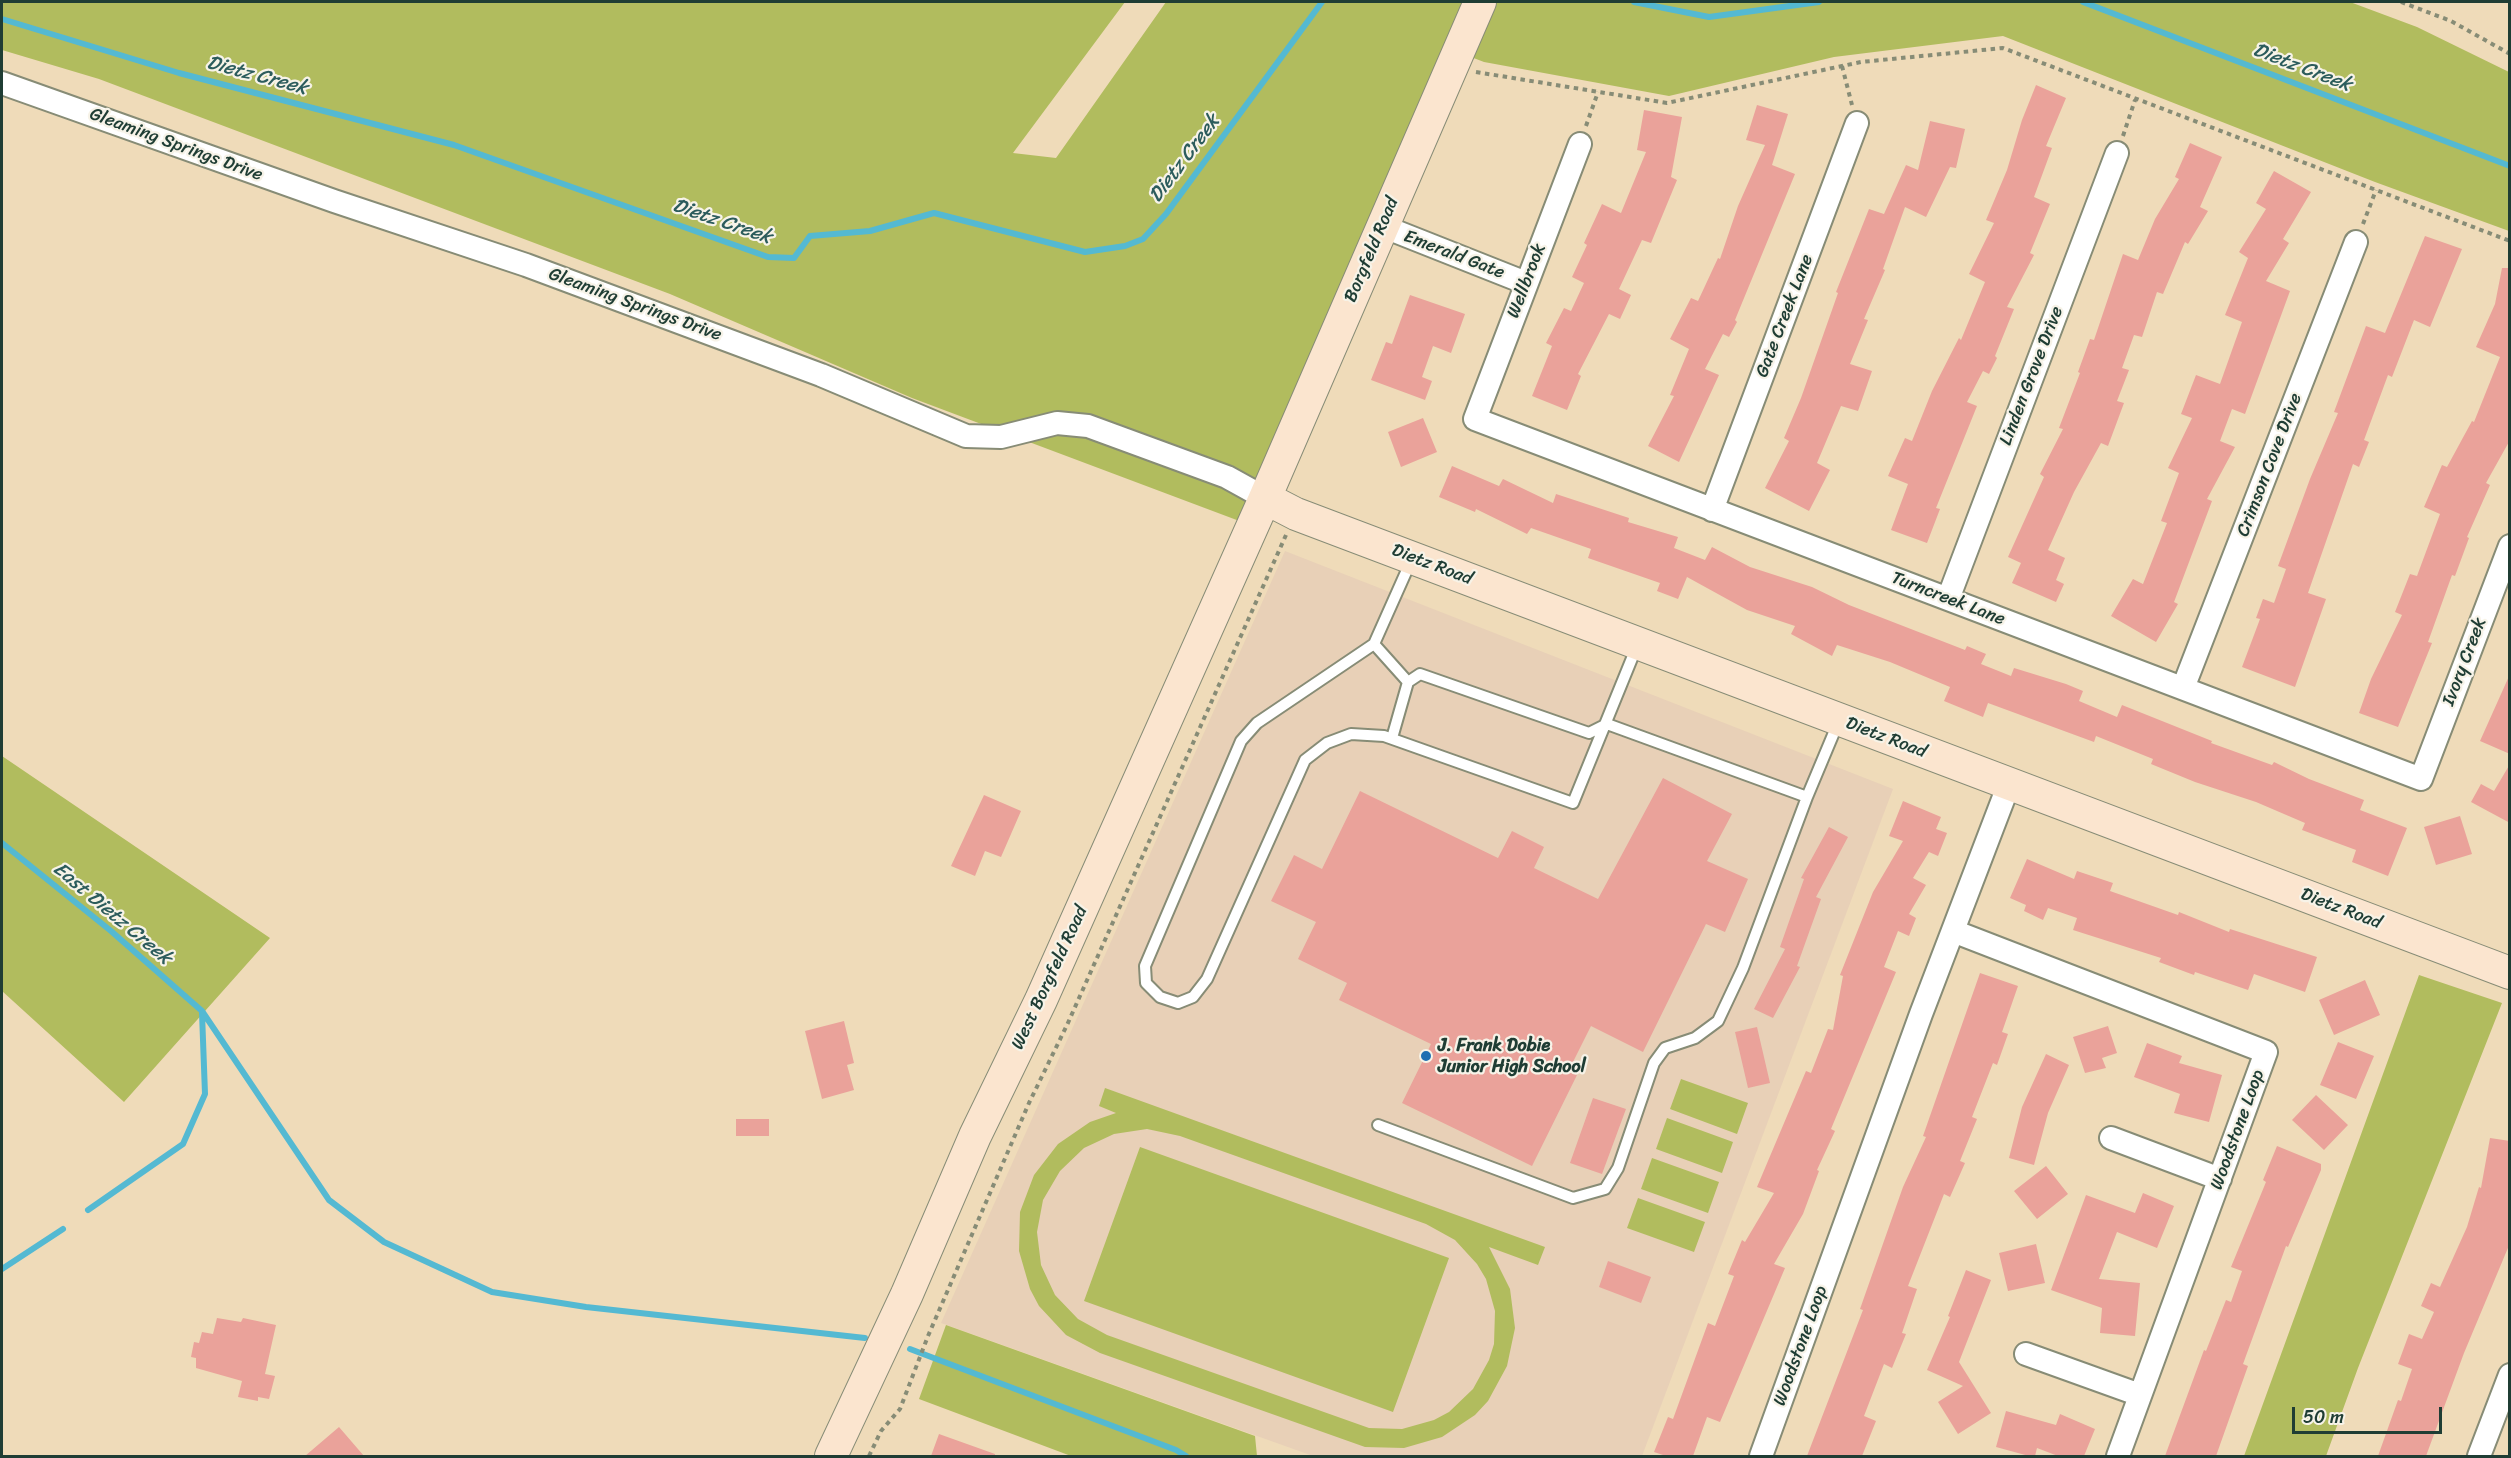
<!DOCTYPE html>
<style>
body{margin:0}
#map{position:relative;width:2511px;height:1458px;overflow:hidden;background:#efdbb9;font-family:Sriracha,sans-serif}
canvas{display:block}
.frame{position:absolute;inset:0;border:3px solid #1f3d34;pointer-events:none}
.scale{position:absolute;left:2292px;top:1407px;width:150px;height:27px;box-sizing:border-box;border:3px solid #1f3d34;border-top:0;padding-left:8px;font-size:18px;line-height:21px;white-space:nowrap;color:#1f3d34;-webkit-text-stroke:4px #f7f3e8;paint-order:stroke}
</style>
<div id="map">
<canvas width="2511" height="1458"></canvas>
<div class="frame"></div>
<div class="scale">50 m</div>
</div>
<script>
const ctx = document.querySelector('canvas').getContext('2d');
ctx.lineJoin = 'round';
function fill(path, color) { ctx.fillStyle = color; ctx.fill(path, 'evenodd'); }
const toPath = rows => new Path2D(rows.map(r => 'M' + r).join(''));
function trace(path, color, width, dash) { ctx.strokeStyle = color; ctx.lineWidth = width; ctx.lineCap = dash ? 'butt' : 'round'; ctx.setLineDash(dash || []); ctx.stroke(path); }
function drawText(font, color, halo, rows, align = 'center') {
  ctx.font = font + ' Sriracha,sans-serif'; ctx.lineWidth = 4.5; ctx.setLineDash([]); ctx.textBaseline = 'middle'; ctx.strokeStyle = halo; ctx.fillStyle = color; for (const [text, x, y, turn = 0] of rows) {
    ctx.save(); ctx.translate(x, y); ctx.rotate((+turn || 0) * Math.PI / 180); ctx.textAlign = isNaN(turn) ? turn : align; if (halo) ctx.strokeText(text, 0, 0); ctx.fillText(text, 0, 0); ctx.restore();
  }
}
const built = toPath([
 [1285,551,1893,789,1642,1456,1313,1456,941,1323]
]);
const green = toPath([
 [2,2,1125,2,1013,153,1056,158,1166,2,2350,2,2417,27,2509,72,2509,231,2375,182,2003,36,1834,57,1669,96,1484,62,1458,52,1250,525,912,398,670,294,99,79,2,50],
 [2,756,270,938,124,1102,2,991],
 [2419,975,2502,1003,2358,1368,2326,1456,2244,1456],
 [1681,1079,1748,1103,1737,1134,1670,1109],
 [1105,1088,1545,1247,1538,1265,1489,1247,1510,1289,1515,1328,1507,1366,1488,1401,1475,1415,1442,1437,1404,1448,1365,1447,1100,1353,1066,1335,1039,1306,1030,1289,1019,1251,1020,1212,1034,1175,1058,1144,1090,1122,1116,1113,1099,1106],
 [1147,1129,1180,1136,1426,1224,1455,1240,1477,1264,1486,1279,1495,1311,1494,1344,1489,1360,1473,1389,1449,1412,1434,1420,1402,1429,1369,1428,1107,1335,1078,1319,1055,1295,1041,1265,1037,1232,1043,1200,1060,1171,1084,1148,1114,1134],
 [1667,1118,1733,1142,1722,1173,1656,1149],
 [1140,1147,1449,1258,1393,1412,1084,1301],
 [1652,1158,1719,1182,1708,1213,1641,1189],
 [1638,1198,1705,1222,1694,1252,1627,1228],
 [946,1325,1255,1436,1257,1456,1071,1456,919,1399]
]);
const stream = toPath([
 [1634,2,1709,17,1819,2],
 [2083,2,2510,166],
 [2,19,179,73,454,145,768,257,794,258,810,236,870,231,934,213,1085,252,1125,246,1143,239,1166,214,1322,2],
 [2,843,111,931,202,1011,329,1200,384,1242,492,1292,586,1307,865,1338],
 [88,1210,183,1144,205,1094,202,1013],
 [2,1269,63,1229],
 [910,1349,1176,1450,1186,1456]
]);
const building = toPath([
 [2036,85,2066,98,2046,146,2052,148,2034,197,2050,204,2030,253,2034,255,2007,307,2014,309,1995,356,1997,358,1989,374,1983,371,1967,402,1977,406,1936,508,1940,509,1927,543,1891,530,1908,484,1888,476,1905,438,1912,441,1932,391,1959,338,1961,340,1985,282,1969,274,1994,223,1986,220,2007,170,2022,120],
 [1757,105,1788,114,1772,165,1795,174,1735,320,1737,322,1729,337,1723,334,1705,369,1719,375,1679,462,1648,446,1674,396,1670,395,1689,349,1670,339,1691,298,1698,301,1718,258,1720,259,1738,206,1765,145,1746,140],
 [1644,110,1682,117,1671,177,1677,180,1651,243,1642,240,1619,289,1631,295,1620,319,1609,314,1578,374,1581,376,1567,410,1532,396,1552,346,1546,343,1564,308,1571,311,1584,283,1572,277,1587,245,1584,243,1602,204,1621,213,1646,152,1637,150],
 [1930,121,1965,129,1956,168,1950,167,1926,217,1905,207,1883,269,1885,270,1864,319,1868,320,1850,364,1872,371,1858,411,1841,406,1817,463,1830,470,1809,511,1765,488,1789,441,1784,438,1801,398,1838,293,1836,292,1869,209,1884,214,1906,165,1918,170],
 [2190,143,2222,157,2200,207,2208,211,2188,244,2185,242,2163,294,2157,292,2142,337,2134,335,2122,368,2129,370,2117,401,2124,403,2108,446,2101,443,2074,492,2048,550,2065,558,2056,580,2064,584,2056,602,2012,583,2021,563,2008,557,2044,477,2040,474,2063,429,2059,428,2080,373,2078,372,2090,339,2094,340,2123,254,2138,260,2155,219,2179,179,2175,177],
 [2274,171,2311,192,2283,239,2289,243,2266,281,2290,291,2245,414,2232,409,2220,441,2235,447,2207,499,2212,501,2174,602,2178,604,2156,642,2111,616,2133,579,2143,584,2167,523,2161,521,2179,473,2168,468,2192,418,2181,414,2196,375,2220,384,2242,322,2225,315,2248,258,2239,252,2266,209,2256,203],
 [2425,236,2462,249,2430,327,2414,320,2392,377,2388,375,2364,440,2369,442,2359,467,2353,464,2308,593,2326,599,2295,687,2242,667,2260,619,2256,618,2263,599,2274,603,2286,569,2278,566,2310,479,2338,413,2334,412,2366,326,2385,333],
 [2502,268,2510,268,2510,440,2486,483,2490,485,2467,537,2469,538,2455,576,2452,575,2428,642,2432,643,2398,727,2359,713,2371,679,2402,615,2395,612,2410,574,2417,576,2440,514,2424,507,2442,465,2447,467,2472,421,2474,422,2500,357,2476,347,2495,304],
 [1410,295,1465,314,1451,353,1433,346,1422,377,1432,381,1425,400,1371,380,1386,342,1392,344],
 [1423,418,1437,452,1401,467,1388,432],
 [1452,466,1499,486,1503,479,1553,503,1556,494,1629,518,1628,522,1678,537,1674,548,1705,560,1712,547,1750,567,1812,587,1849,605,1965,650,1967,646,1986,654,1981,664,2011,676,2014,668,2066,684,2083,691,2079,701,2117,717,2122,705,2212,741,2211,743,2272,765,2274,762,2309,779,2364,800,2360,810,2407,828,2388,876,2352,862,2356,850,2302,830,2305,823,2256,802,2195,782,2151,764,2153,759,2096,736,2094,742,1988,703,1983,717,1944,701,1950,687,1890,662,1837,645,1832,656,1791,634,1795,626,1747,610,1687,577,1678,599,1657,591,1660,583,1588,558,1591,549,1531,528,1527,534,1476,509,1475,512,1439,497],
 [2510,674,2510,754,2480,741],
 [2510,764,2510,823,2471,802,2481,784,2494,791],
 [1663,778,1732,814,1707,861,1748,879,1725,932,1706,924,1643,1052,1591,1026,1568,1072,1577,1075,1532,1166,1402,1103,1431,1044,1339,1000,1347,983,1298,959,1316,922,1271,901,1294,855,1322,869,1360,791,1498,858,1512,831,1544,847,1534,868,1598,899],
 [984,795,1021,811,1001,857,985,851,975,876,951,866],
 [1903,801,1941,817,1936,829,1947,833,1938,856,1929,852,1913,878,1926,885,1909,914,1916,918,1909,936,1898,931,1884,967,1896,972,1831,1129,1835,1131,1817,1170,1819,1171,1803,1214,1774,1264,1785,1268,1720,1422,1707,1417,1693,1456,1666,1456,1654,1452,1668,1417,1673,1419,1708,1323,1715,1326,1734,1276,1728,1274,1742,1240,1745,1242,1774,1193,1757,1187,1806,1071,1811,1073,1828,1029,1833,1030,1843,976,1840,975,1873,892,1903,841,1889,836],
 [2460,816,2472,854,2436,865,2424,827],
 [1829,827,1848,837,1816,897,1821,899,1797,966,1800,967,1773,1018,1754,1009,1785,949,1780,947,1804,879,1801,878],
 [2027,859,2074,879,2077,871,2113,883,2110,891,2178,915,2179,912,2229,932,2230,929,2317,957,2305,992,2254,974,2248,990,2195,972,2194,975,2159,962,2161,958,2073,930,2077,918,2048,908,2043,920,2024,911,2026,905,2010,898],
 [1980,973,2018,986,2002,1032,2008,1034,1997,1065,1993,1063,1972,1117,1977,1119,1960,1161,1965,1163,1950,1197,1944,1194,1908,1286,1917,1289,1902,1333,1906,1334,1892,1368,1884,1364,1864,1416,1876,1421,1862,1456,1807,1456,1863,1310,1860,1309,1903,1187,1926,1137,1923,1136],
 [2365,980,2380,1015,2334,1035,2319,1000],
 [844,1021,854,1063,847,1065,854,1090,822,1099,805,1031],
 [2108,1026,2117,1053,2102,1058,2106,1068,2085,1073,2073,1037],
 [1757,1027,1770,1083,1748,1088,1735,1032],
 [2338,1042,2374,1056,2356,1099,2320,1085],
 [2147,1043,2182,1056,2179,1063,2222,1075,2209,1122,2174,1113,2180,1094,2134,1077],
 [2046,1054,2069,1065,2048,1113,2034,1165,2009,1158,2022,1107],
 [2316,1095,2348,1125,2324,1150,2292,1120],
 [1593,1098,1626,1109,1602,1174,1570,1163],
 [736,1119,769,1119,769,1136,736,1136],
 [2490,1138,2510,1141,2510,1243,2464,1353,2426,1456,2378,1456,2398,1400,2401,1401,2412,1369,2398,1364,2409,1334,2422,1339,2434,1312,2421,1306,2431,1283,2440,1287,2467,1227,2479,1187,2481,1188],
 [2277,1146,2321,1164,2321,1170,2288,1247,2286,1246,2243,1364,2248,1366,2216,1456,2165,1456,2204,1350,2206,1351,2226,1300,2231,1302,2242,1271,2231,1267,2266,1182,2263,1180],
 [2046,1166,2068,1194,2037,1219,2014,1191],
 [2143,1193,2174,1206,2157,1248,2117,1232,2099,1279,2140,1283,2135,1336,2100,1333,2102,1308,2051,1290,2086,1195,2135,1213],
 [2036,1244,2045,1283,2008,1291,1999,1253],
 [1608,1261,1651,1277,1641,1303,1599,1287],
 [1966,1270,1991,1280,1959,1362,1991,1413,1958,1434,1938,1402,1963,1386,1927,1370,1950,1317,1948,1316],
 [217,1318,241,1322,243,1318,276,1325,265,1374,275,1376,269,1399,258,1397,258,1401,238,1397,242,1381,196,1368,196,1358,191,1357,194,1342,199,1343,202,1332,213,1334],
 [2006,1411,2056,1425,2060,1414,2095,1429,2084,1456,2058,1456,2037,1448,2035,1456,2029,1456,1996,1447],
 [339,1427,364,1456,305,1456],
 [939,1434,995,1454,995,1456,931,1456]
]);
const path = toPath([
 [2401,2,2451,21,2510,54],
 [1842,66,1852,105],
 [1476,72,1667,103,1861,62,2003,48,2510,241],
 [1586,126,1598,92],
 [2123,136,2135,100],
 [2363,224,2376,190],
 [869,1456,881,1431,900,1409,928,1336,1029,1103,1067,1025,1286,535]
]);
const lane = toPath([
 [1411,561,1374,644,1257,723,1241,741,1145,966,1146,983,1160,997,1178,1003,1193,997,1207,979,1305,760,1327,743,1351,734,1384,736,1573,803,1637,646],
 [1374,644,1408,682,1420,674,1589,733,1607,724,1807,797,1838,723],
 [1392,738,1408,682],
 [1378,1125,1573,1198,1605,1189,1618,1168,1654,1063,1665,1048,1695,1038,1718,1021,1743,968,1807,797]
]);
const street = toPath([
 [2,83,334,201,526,265,821,375,966,436,1001,437,1057,423,1088,426,1227,477,1265,498],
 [1580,144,1475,419,2421,779,2510,546],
 [1382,226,1526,283],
 [1712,510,1857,123],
 [1948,599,2117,153],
 [2183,688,2356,242],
 [1953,931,2266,1052,2118,1456],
 [2111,1138,2220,1179],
 [2026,1354,2140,1395],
 [1761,1456,1921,1014,2009,784],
 [2479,1456,2510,1375]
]);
const secondary = toPath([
 [1265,498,1296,514,2510,973],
 [831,1456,907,1294,975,1136,1041,1000,1265,498,1480,2]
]);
const markers = [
 [1426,1056,6,"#1f6fb2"]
];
const streetNames = [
 ["Gleaming Springs Drive",176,145,20],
 ["Borgfeld Road",1372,250,-67],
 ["Emerald Gate",1454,255,21],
 ["Wellbrook",1527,281,-69],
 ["Gleaming Springs Drive",635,305,20],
 ["Gate Creek Lane",1785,316,-69],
 ["Linden Grove Drive",2032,376,-69],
 ["Crimson Cove Drive",2270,465,-69],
 ["Dietz Road",1432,565,21],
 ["Turncreek Lane",1948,599,21],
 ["Ivory Creek",2465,662,-69],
 ["Dietz Road",1886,738,21],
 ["Dietz Road",2341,909,21],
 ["West Borgfeld Road",1050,978,-65],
 ["Woodstone Loop",2238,1130,-70],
 ["Woodstone Loop",1801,1346,-70]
];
const poiNames = [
 ["J. Frank Dobie",1438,1046],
 ["Junior High School",1438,1067]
];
const waterNames = [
 ["Dietz Creek",2302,68,21],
 ["Dietz Creek",257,76,15],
 ["Dietz Creek",1185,159,-53],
 ["Dietz Creek",722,222,19],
 ["East Dietz Creek",112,914,40]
];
fill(built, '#e8d0b7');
fill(green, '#b1bc5e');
trace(stream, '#54b9d2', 6);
fill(building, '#eaa29a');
trace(lane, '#878c76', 14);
trace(street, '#878c76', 26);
trace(secondary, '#878c76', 34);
trace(path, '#878c76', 4, [4.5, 4.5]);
trace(lane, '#fff', 10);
trace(street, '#fff', 22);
trace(secondary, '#fbe5cf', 32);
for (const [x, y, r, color] of markers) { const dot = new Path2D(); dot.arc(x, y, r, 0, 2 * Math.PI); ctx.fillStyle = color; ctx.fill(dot); trace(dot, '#f7f3e8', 2); }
drawText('18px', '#1f3d34', '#f7f3e8', streetNames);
drawText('bold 18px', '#1f3d34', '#f7f3e8', poiNames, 'left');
drawText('italic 20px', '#2c5c5c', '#f7f3e8', waterNames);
</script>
